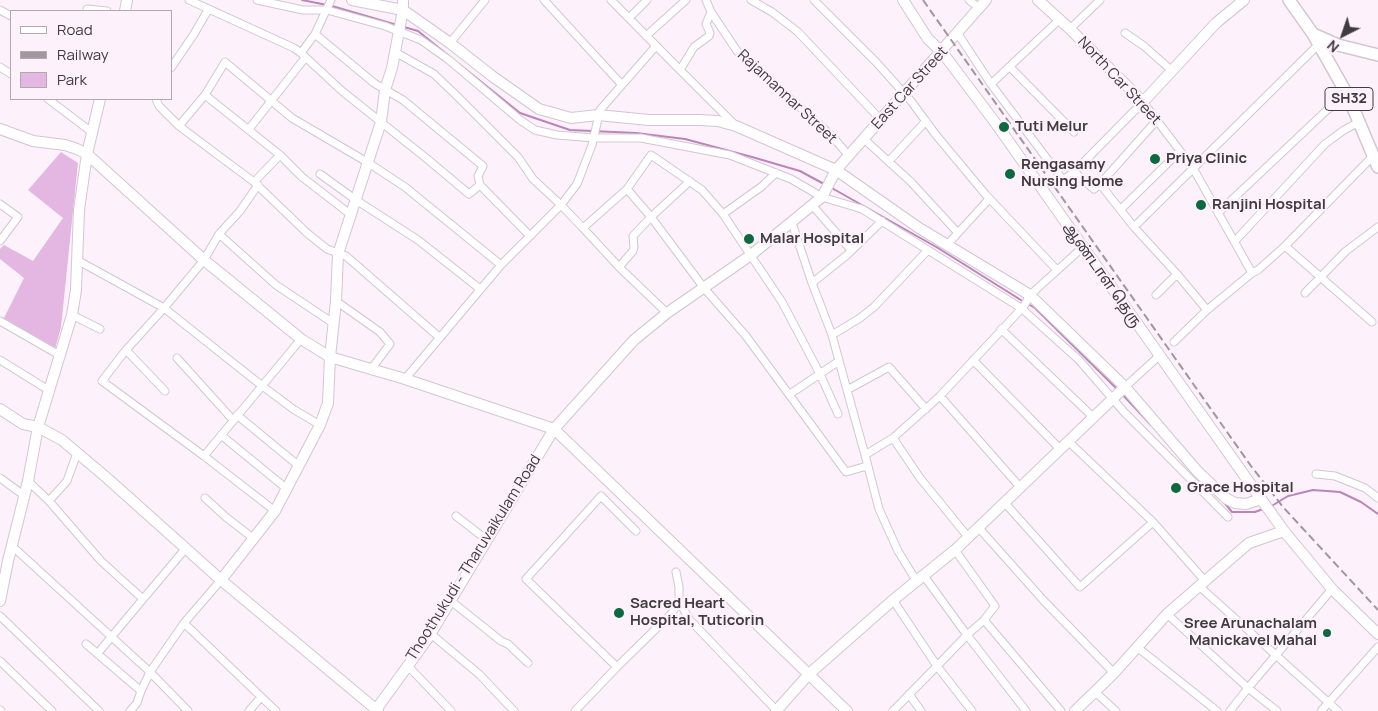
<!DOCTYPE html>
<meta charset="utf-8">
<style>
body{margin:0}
#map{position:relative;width:1378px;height:711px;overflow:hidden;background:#fdf1fc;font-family:Manrope,sans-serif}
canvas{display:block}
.legend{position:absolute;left:10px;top:10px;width:162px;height:90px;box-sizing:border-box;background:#fdf1fc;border:1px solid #b1a8b0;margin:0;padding:6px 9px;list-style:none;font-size:15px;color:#403b3f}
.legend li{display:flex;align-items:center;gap:10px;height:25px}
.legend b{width:25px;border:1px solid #b1a8b0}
.north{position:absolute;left:1318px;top:10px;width:50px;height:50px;-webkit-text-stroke:4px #fdf1fc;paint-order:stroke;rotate:221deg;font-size:14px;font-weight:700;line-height:20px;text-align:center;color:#403b3f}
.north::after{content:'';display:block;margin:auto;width:18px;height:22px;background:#403b3f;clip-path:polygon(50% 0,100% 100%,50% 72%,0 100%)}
</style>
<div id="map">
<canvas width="1378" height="711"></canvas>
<ul class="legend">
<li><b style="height:6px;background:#fff"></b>Road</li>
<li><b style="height:6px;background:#a0979f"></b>Railway</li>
<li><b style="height:14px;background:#e4b7e2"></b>Park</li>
</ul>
<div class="north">N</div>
</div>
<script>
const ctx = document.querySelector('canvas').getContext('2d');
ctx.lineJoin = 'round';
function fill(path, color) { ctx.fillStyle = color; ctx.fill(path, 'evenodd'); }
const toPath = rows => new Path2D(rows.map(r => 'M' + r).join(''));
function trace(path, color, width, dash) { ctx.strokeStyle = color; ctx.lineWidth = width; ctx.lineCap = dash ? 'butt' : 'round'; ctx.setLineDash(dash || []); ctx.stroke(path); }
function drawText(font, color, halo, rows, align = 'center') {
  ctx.font = font + ' Manrope,"Noto Sans Tamil",sans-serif'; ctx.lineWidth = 4.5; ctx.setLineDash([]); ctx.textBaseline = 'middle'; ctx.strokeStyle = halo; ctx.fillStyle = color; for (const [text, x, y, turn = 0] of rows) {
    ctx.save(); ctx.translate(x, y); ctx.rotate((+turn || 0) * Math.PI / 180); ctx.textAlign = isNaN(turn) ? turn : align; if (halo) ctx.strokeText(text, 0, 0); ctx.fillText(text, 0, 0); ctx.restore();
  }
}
const green = toPath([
 [61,152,78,163,61,327,55,349,3,320,24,278,0,259,0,249,4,245,33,261,63,218,28,190]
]);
const stream = toPath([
 [302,0,327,5],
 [332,6,397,25],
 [404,27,418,31,449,56],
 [459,64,520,113,570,130,636,133,685,139,752,157,800,171,824,184],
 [830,187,938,248,1024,302],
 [1028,304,1035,308,1117,389],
 [1122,394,1151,425],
 [1223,501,1232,512,1255,512,1263,509],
 [1270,507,1288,496,1313,490,1340,492,1361,502,1378,514]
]);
const street = toPath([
 [189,0,294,48,301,53,342,91,426,158,469,194,480,185,529,235],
 [257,0,303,10,327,10,385,26,421,40,449,60,520,120,535,130,557,135,594,138,641,138,730,155,791,179,822,197,862,209,1021,308,1079,360,1124,412,1228,517],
 [331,0,315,34,374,83,403,100,483,166,478,176,480,185],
 [544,0,622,85],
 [611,0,680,70],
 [706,0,711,12,706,24,710,33,709,36,694,47,680,70,735,125],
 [751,0,772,12,798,32,881,120],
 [814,0,876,62,911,101,936,135,986,195,1056,269],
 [969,0,979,8],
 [87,9,107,11],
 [0,10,11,16],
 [711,12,737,51,832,136,849,156],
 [629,18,647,0],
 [1070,29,1100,0],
 [1125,33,1144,46,1171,70],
 [958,34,991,84,1063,180,1074,172,1143,102,1193,168,1252,273,1207,310,1174,342],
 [646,36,686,0],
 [450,43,485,0],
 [395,52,434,74,458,97,518,157,533,179,561,205,577,184,592,145,600,110,656,46],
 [301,53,315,34],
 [0,67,11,74],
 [1010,67,1074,132],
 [171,68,194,34,208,10],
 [991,84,1060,19],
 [205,95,280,155,302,177,350,214],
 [48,99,93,133],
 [156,99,159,106,179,126,254,182,307,233,327,249,346,256,439,337],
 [179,126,205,95,225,62,292,118,367,162,405,187,501,265],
 [249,129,305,58],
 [864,139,911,182,958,233],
 [889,161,926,121],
 [1074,172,1094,189,1100,184],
 [320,174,356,200,418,240,480,289],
 [254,182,280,155],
 [258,185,240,211,219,234,204,260,164,308,261,385,293,409,320,425],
 [627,189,583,228,619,267,667,313],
 [0,204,18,217,0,241],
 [813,206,851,250],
 [1121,209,1180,151],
 [1218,213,1327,110,1348,96],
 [723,214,761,187,776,173],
 [792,223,812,283,832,335,847,390],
 [1134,227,1319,44],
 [219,234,276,285,333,323],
 [1235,241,1325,144,1344,130,1359,122],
 [947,245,989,199],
 [1285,246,1372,322],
 [77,260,164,308,126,350,102,381,204,456],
 [619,267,633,251,634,247,633,236,651,217,690,181],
 [1252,273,1258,270,1285,246,1374,155],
 [1177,274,1207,310],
 [812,283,847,255,882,221],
 [1305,293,1346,251,1378,227],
 [1156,295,1177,274,1134,227,1100,184,1157,120],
 [336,301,380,332,390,344,372,368],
 [72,315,100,329],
 [0,321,61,356],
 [1001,329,1093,417],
 [832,335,860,318,874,307,928,250],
 [126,350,165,391],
 [177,358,233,420],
 [0,360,50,391],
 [973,360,1060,449],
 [405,379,501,265,561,205,583,228],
 [1125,387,1159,356],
 [790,394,839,361],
 [940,396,1024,306,1030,295,1083,247],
 [838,414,820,374,782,302,723,214,702,190,651,155,627,189,651,217,704,288,746,336,846,472,867,466],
 [237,415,299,466],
 [221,435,287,489],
 [893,438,920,478,968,537],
 [1068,441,1153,522,1205,581],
 [865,455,847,390,889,367,926,409],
 [1316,474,1335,476,1365,488,1378,498],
 [0,478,25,496],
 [28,481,49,501,101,561,143,599,186,548],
 [205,498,227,518,253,538],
 [49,501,67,481,77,453],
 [1004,502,1080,587,1153,522],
 [275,511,204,456,301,339],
 [456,516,487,540],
 [978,527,1044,601,1114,673],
 [636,531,601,496,526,579,617,667,672,613,679,601,679,587,676,572],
 [12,546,150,672,141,691],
 [955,550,995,606,984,620],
 [924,576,967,635,984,620,1061,711],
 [917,582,898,551,879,509,865,455,893,438,940,396,1020,487],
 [1199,586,1338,711],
 [893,600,937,666,967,635,1026,711],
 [451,601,501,641,508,644,528,663],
 [679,601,689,619,776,710],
 [1167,614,1248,688,1332,589],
 [0,616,99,711],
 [184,623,276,711],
 [431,634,480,675,514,711],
 [86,644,141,691,137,703,130,711],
 [1137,647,1217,711],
 [98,653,143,599],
 [0,661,52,711],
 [408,666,451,711],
 [1095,692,1116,711],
 [909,694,921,711],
 [0,710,1,711],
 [188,711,150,672,184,623,221,580],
 [249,711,261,697],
 [575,711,617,667],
 [893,711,937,666,972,711],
 [1230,711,1248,688,1277,711],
 [1321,711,1378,647]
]);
const secondary = toPath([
 [352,0,403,10,450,43,492,76,539,109,571,118,598,115,649,120,699,120,718,121,736,126,836,170,919,228,1030,295,1125,387,1198,472,1227,499,1235,503,1246,504,1261,499,1284,531],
 [903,0,928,39,942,52,997,125,1261,499],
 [1038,0,1070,29,1143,102,1216,23,1244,0],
 [125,11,127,0],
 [0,129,33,141,65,145,77,149,87,154,204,260,301,339,330,357,405,379,554,429,847,711],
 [0,409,23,424,38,427,62,440,107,478,221,580,378,711],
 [221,580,275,511,320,425,328,403,330,357,336,301,338,254,381,122,385,90,392,68,403,10,403,0],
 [0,601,8,561,28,481,38,427,72,315,76,290,79,210,87,154,100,99],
 [375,711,428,638,554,429,634,340,667,313,751,255,822,197,836,170,986,0],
 [776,711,809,674,893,600,955,550,1125,387],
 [1075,711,1114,673,1167,614,1205,581,1249,543,1284,531,1332,589,1378,634]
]);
const primary = toPath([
 [1289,0,1313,34,1338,45,1378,55],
 [1313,34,1348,96,1378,167]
]);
const rail = toPath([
 [923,0,1251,466,1283,507,1378,610]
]);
const markers = [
 [1004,127,6,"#0d6a3e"],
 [1155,159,6,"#0d6a3e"],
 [1010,174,6,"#0d6a3e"],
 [1201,205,6,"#0d6a3e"],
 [749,239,6,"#0d6a3e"],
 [1176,488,6,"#0d6a3e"],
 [619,613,6,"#0d6a3e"],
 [1327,633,5,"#0d6a3e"]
];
const shields = [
 [1349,99,48]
];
const shieldNames = [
 ["SH32",1349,99]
];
const streetNames = [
 ["North Car Street",1119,81,47],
 ["East Car Street",910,88,-48],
 ["Rajamannar Street",787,97,43],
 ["ஆண்டாள் தெரு",1102,275,55],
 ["Thoothukudi - Tharuvaikulam Road",474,558,-58]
];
const poiNames = [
 ["Tuti Melur",1015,127],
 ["Priya Clinic",1166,159],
 ["Rengasamy",1021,165],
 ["Nursing Home",1021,182],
 ["Ranjini Hospital",1212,205],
 ["Malar Hospital",760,239],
 ["Grace Hospital",1187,488],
 ["Sacred Heart",630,604],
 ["Hospital, Tuticorin",630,621],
 ["Sree Arunachalam",1317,624,"right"],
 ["Manickavel Mahal",1317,641,"right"]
];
fill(green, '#e4b7e2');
trace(stream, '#bc84b9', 2);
trace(street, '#d2c6d1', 9);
trace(secondary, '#d2c6d1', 12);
trace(primary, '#d2c6d1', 14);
trace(street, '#fff', 7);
trace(secondary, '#fff', 10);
trace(primary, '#fff', 11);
trace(rail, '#a0979f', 2, [8, 4]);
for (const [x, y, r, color] of markers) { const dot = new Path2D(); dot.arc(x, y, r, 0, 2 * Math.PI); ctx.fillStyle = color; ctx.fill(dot); trace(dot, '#fdf1fc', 2); }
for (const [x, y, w] of shields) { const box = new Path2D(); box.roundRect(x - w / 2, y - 11.5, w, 23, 4); ctx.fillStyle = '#fdf1fc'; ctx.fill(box); trace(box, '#403b3f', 1); }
drawText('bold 14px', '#403b3f', null, shieldNames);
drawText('15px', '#403b3f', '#fdf1fc', streetNames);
drawText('bold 15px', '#403b3f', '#fdf1fc', poiNames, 'left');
</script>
